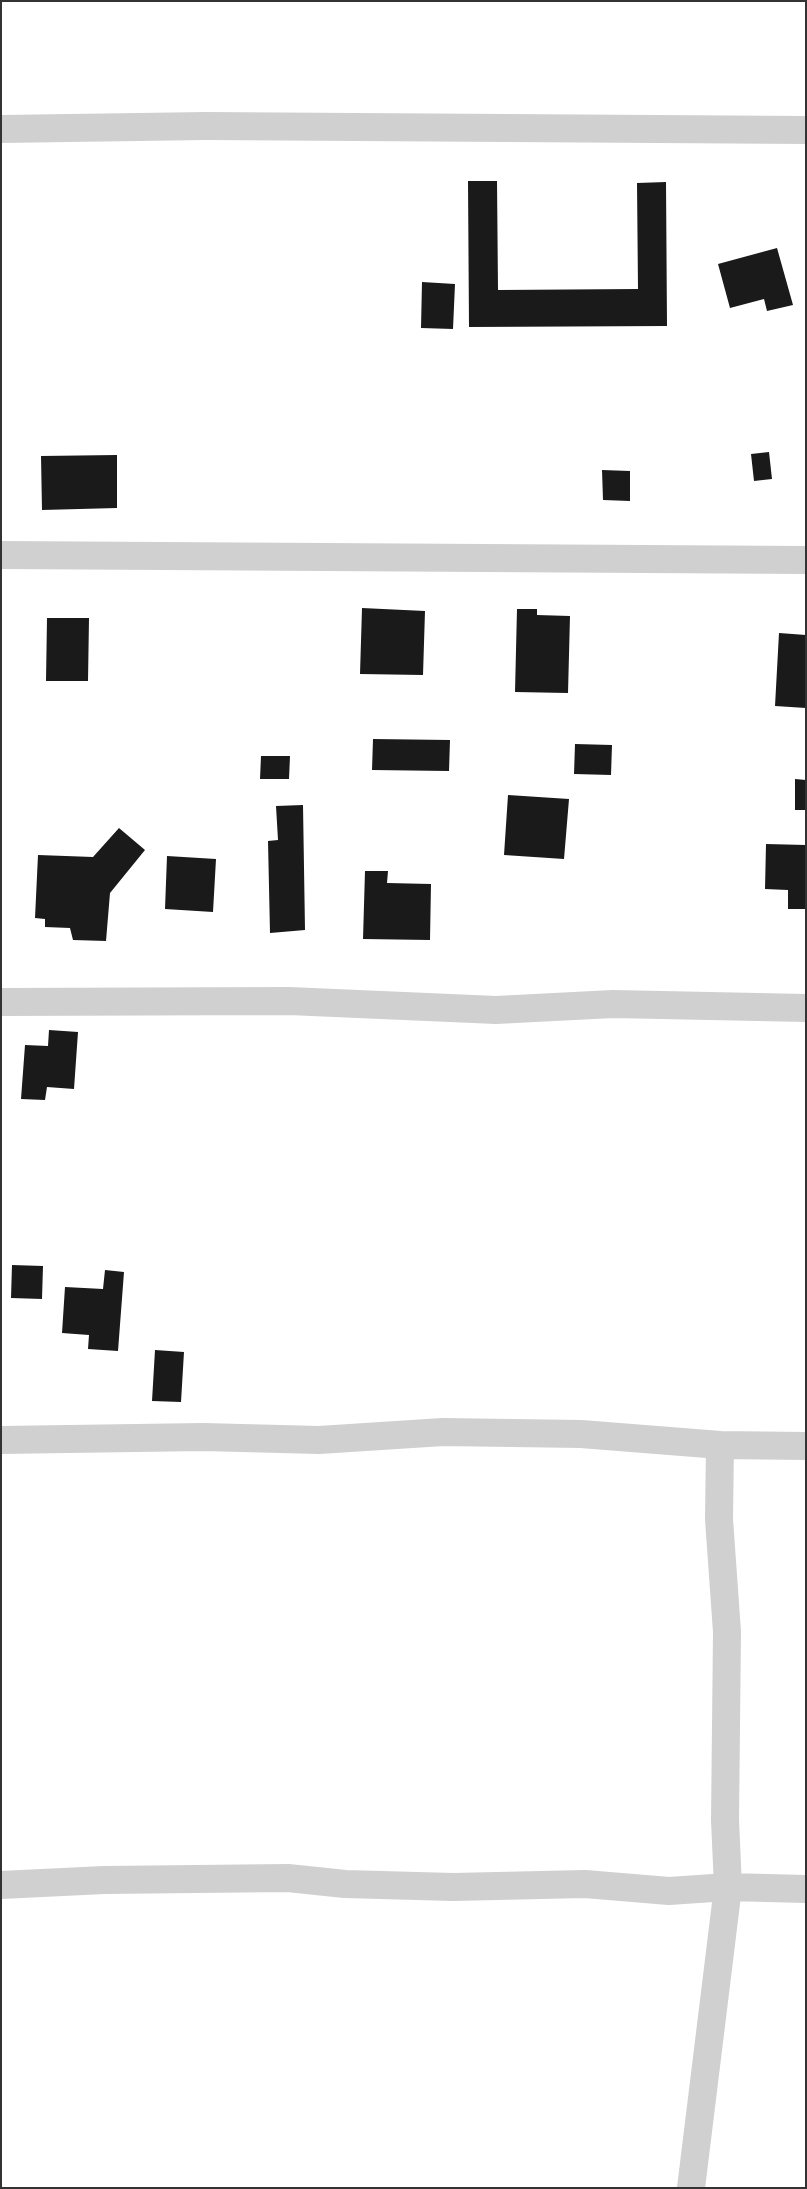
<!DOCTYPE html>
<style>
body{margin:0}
#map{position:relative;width:807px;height:2189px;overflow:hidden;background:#fff;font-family:"Work Sans",sans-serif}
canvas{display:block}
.frame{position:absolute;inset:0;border:2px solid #333;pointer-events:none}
</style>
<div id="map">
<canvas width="807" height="2189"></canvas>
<div class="frame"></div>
</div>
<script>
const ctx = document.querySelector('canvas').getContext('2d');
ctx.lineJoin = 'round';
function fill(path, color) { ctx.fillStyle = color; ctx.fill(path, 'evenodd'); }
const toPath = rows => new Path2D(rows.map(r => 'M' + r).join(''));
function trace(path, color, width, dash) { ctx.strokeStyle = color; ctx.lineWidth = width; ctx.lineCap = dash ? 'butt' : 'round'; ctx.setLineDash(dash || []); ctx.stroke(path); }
const building = toPath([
 [468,181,497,181,498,290,638,289,637,183,666,182,667,326,469,327],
 [777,248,793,305,767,311,764,299,730,308,718,264],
 [422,282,455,284,453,329,421,328],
 [769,452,772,479,754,481,751,454],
 [117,455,117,508,42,510,41,456],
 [602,470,630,471,630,501,603,500],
 [362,608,425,611,423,675,360,674],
 [517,609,537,609,537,615,570,616,568,693,515,692],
 [47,618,89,618,88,681,46,681],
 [779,633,806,635,806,708,775,706],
 [373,739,450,740,449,771,372,770],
 [575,744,612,745,611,775,574,774],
 [261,756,290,756,289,779,260,779],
 [795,779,806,780,806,810,795,810],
 [508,795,569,799,564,859,504,855],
 [303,805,305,930,270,933,268,841,278,840,276,806],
 [119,828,145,850,110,893,106,941,73,940,70,928,45,927,45,919,35,918,38,855,93,857],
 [766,844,806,845,806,909,788,909,788,890,765,889],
 [167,856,216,859,213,912,165,909],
 [365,871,388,871,387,883,431,884,430,940,363,939],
 [49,1030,78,1032,74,1089,47,1087,45,1100,21,1099,25,1045,48,1046],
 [12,1265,43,1266,42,1299,11,1298],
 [105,1270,124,1272,118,1351,88,1349,89,1335,62,1333,65,1287,103,1289],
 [155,1350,184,1352,181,1402,152,1401]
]);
const minor = toPath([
 [1,129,206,126,806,130],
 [1,555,806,560],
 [1,1002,289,1001,496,1010,613,1004,806,1008],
 [1,1440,203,1437,319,1440,443,1432,581,1434,720,1445,806,1446],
 [1,1885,104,1880,288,1878,345,1884,453,1887,585,1884,669,1891,728,1887,725,1820,727,1632,719,1519,720,1445],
 [691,2188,728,1887,806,1889]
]);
fill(building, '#1a1a1a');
trace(minor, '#d0d0d0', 28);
</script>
